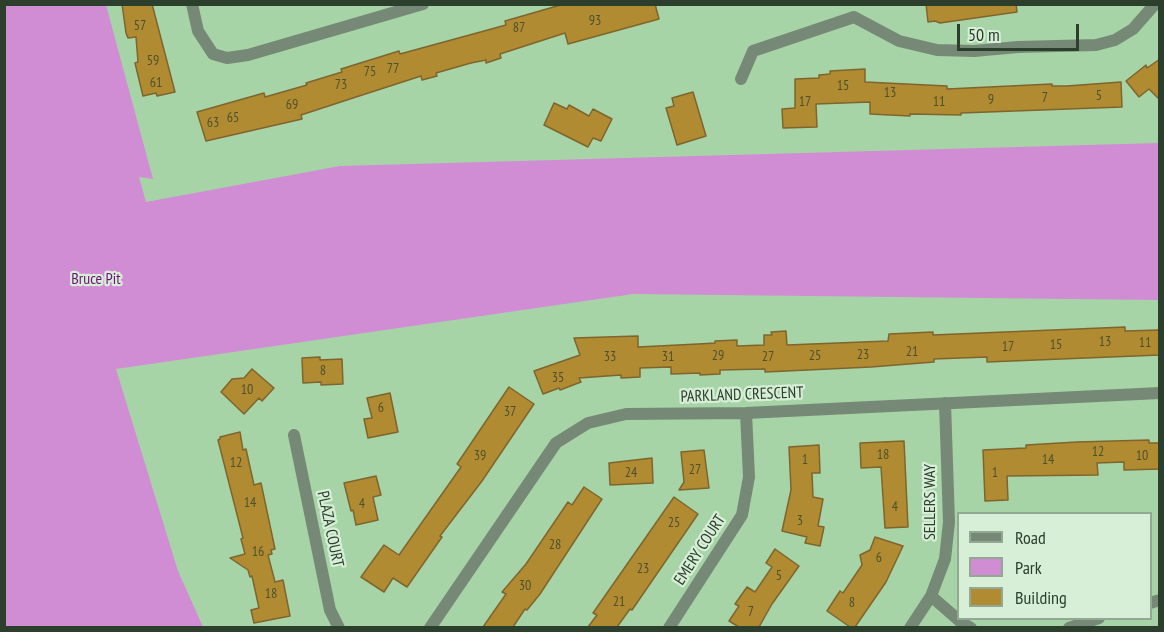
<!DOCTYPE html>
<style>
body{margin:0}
#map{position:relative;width:1164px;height:632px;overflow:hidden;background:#a7d4a6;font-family:"PT Sans Narrow",sans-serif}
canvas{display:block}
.frame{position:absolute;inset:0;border:6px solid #2c3e2c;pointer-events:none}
.legend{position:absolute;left:957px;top:512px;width:195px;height:108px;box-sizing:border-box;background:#d7eed7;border:2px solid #93a893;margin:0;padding:8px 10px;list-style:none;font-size:18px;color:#2c3e2c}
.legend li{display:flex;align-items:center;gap:12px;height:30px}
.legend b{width:30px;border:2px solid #93a893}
.scale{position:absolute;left:957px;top:24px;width:122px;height:27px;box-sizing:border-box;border:3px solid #2c3e2c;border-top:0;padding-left:8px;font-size:18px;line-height:21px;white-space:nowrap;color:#2c3e2c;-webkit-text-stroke:4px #d7eed7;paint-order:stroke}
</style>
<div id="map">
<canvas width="1164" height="632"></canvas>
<div class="frame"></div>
<ul class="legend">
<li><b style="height:8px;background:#768976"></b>Road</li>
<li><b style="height:16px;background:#d08dd4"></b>Park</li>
<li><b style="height:16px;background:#b18b32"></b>Building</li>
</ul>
<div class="scale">50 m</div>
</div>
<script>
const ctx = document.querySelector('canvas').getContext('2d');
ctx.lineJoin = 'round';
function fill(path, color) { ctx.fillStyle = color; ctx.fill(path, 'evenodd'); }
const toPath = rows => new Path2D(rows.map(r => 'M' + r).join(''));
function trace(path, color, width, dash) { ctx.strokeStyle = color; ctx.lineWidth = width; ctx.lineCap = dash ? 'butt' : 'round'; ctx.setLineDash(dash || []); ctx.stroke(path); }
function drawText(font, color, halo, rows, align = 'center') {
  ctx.font = font + ' "PT Sans Narrow",sans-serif'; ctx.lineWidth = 4.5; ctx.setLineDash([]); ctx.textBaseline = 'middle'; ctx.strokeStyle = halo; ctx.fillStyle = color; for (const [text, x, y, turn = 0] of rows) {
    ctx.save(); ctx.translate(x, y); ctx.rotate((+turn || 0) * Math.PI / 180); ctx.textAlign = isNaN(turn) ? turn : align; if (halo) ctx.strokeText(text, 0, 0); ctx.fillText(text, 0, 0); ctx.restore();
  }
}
const green = toPath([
 [4,5,106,5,153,179,139,177,146,202,340,166,1159,143,1159,300,633,294,116,369,178,571,203,627,5,627]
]);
const building = toPath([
 [122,4,152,4,175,92,157,96,156,93,143,96,135,63,138,62,136,37,128,38,126,33,122,4],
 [564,4,655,4,659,19,568,44,565,33,500,54,501,58,486,63,486,60,471,63,436,73,437,76,422,80,421,76,356,97,301,115,302,119,206,141,197,112,264,93,265,97,307,85,306,83,342,72,341,69,399,51,400,54,506,25,505,21,564,4],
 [926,4,1016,4,1017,12,940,23,935,21,928,22,926,4],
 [1160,59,1160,100,1149,89,1139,97,1126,81,1146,65,1147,68,1160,59],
 [865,69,865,82,947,86,947,89,1052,84,1052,86,1067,86,1121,82,1122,107,961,113,961,115,910,114,910,116,870,114,870,102,816,104,817,127,783,128,782,109,795,108,795,79,819,78,819,75,830,74,830,71,865,69],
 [693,92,706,136,677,145,666,108,674,106,672,98,693,92],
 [554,103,567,109,569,105,589,116,593,109,612,119,601,141,593,138,588,147,544,125,554,103],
 [1125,327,1125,331,1160,330,1160,355,987,362,987,357,934,359,934,362,871,367,765,372,765,369,720,370,720,374,700,375,700,373,671,374,671,367,640,368,640,377,621,378,621,375,579,378,581,382,560,390,559,388,543,394,534,371,580,355,574,338,638,336,638,347,698,344,715,343,715,341,737,340,737,346,764,345,764,335,772,335,771,332,786,331,787,345,888,341,889,334,933,332,933,335,1125,327],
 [320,357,320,360,342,359,343,384,321,385,321,382,303,383,302,358,320,357],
 [252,369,274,388,262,401,259,398,244,414,221,392,232,379,244,378,252,369],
 [509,387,534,404,482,481,440,536,442,537,407,587,393,578,384,592,361,577,384,545,399,555,461,467,457,464,509,387],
 [390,393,398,432,368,438,364,419,372,418,367,398,390,393],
 [240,432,243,450,246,449,254,485,261,483,275,549,271,550,272,554,268,555,275,582,283,580,290,616,254,623,251,610,259,608,252,576,250,577,248,570,230,558,245,554,241,539,243,538,218,440,220,439,220,437,240,432],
 [1149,440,1149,443,1160,443,1160,469,1124,470,1124,462,1097,463,1098,475,1007,476,1008,500,985,501,983,450,1026,448,1026,445,1077,442,1149,440],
 [904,441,908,527,885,528,881,467,861,468,860,443,904,441],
 [819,445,820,473,812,473,813,497,823,499,818,526,824,527,820,546,805,543,807,537,782,531,791,490,789,447,819,445],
 [704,450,709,488,679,490,684,482,681,452,704,450],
 [652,458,653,483,610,485,609,463,652,458],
 [376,476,381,495,373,497,378,520,356,525,353,510,351,511,344,483,376,476],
 [584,487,602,499,540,594,527,610,525,609,513,627,483,627,506,594,502,592,526,564,568,502,572,505,584,487],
 [674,497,698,514,632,610,630,609,617,627,588,627,597,615,593,613,674,497],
 [875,537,903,546,886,582,855,627,850,627,827,611,840,591,843,593,862,565,860,555,870,550,875,537],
 [775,549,799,566,772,604,759,627,739,627,729,621,739,606,735,604,747,587,755,592,772,567,766,563,775,549]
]);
const minor = toPath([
 [192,4,198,31,213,54,227,58,248,55,423,4],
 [741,79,753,51,854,17,899,41,937,50,974,51,1018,47,1096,45,1115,40,1133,29,1155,4],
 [294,435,330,610,339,628],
 [931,596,962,623,971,628],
 [1150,603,1160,600],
 [430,628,556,443,588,423,626,414,746,413,1160,393],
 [669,628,742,515,749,477,746,413],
 [910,628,931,596,945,559,949,522,945,403],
 [1069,628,1099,618]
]);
const numberNames = [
 ["93",595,21],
 ["57",140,26],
 ["87",519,28],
 ["59",153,61],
 ["77",393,69],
 ["75",370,72],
 ["61",156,83],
 ["73",341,85],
 ["15",843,86],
 ["13",890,93],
 ["5",1099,96],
 ["7",1045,98],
 ["9",991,100],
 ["17",805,102],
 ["11",939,102],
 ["69",292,105],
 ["65",233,118],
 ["63",213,123],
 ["13",1105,342],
 ["11",1145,343],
 ["15",1056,345],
 ["17",1008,347],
 ["21",912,352],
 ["23",863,355],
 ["29",718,356],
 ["25",815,356],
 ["33",610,357],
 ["31",668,357],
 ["27",768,357],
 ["8",323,371],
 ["35",558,378],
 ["10",247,390],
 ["6",381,408],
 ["37",510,412],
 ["12",1098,452],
 ["18",883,455],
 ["39",480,456],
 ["10",1142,456],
 ["1",805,460],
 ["14",1048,460],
 ["12",236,463],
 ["27",695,470],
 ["24",631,473],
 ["1",995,473],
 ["14",250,503],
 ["4",362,504],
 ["4",895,507],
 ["3",800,521],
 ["25",674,523],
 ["28",555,545],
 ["16",258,552],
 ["6",879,558],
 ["23",643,569],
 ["5",779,576],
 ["30",525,586],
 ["18",271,594],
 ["21",619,602],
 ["8",852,603],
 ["7",751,612]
];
const parkNames = [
 ["Bruce Pit",96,279]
];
const streetNames = [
 ["PARKLAND CRESCENT",742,395,-2],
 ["SELLERS WAY",930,502,-90],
 ["PLAZA COURT",330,529,78],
 ["EMERY COURT",700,550,-57]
];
fill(green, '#d08dd4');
fill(building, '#b18b32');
trace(building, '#7e652e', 1.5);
trace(minor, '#768976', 12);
drawText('14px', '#4d512e', null, numberNames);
drawText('16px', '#711079', '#d7eed7', parkNames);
drawText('16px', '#2c3e2c', '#d7eed7', streetNames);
</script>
